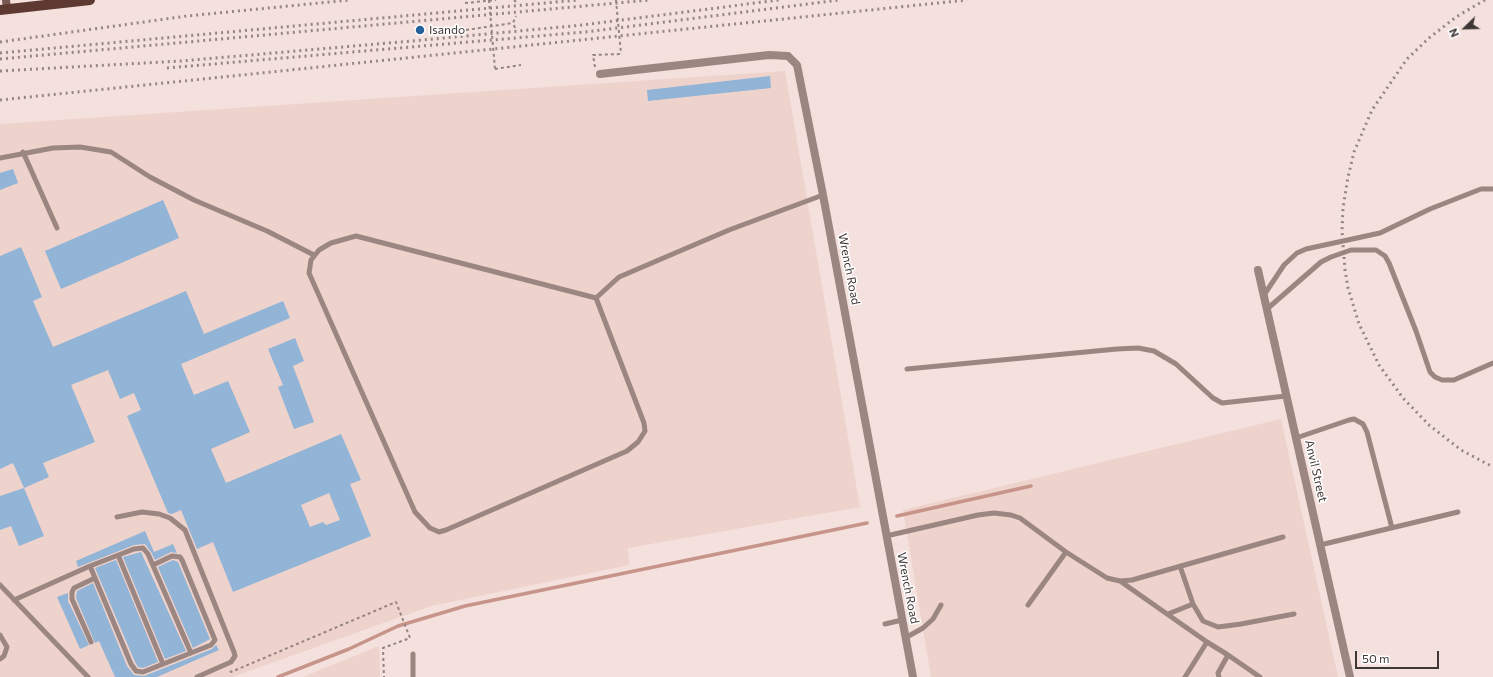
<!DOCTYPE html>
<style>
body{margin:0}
#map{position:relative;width:1493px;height:677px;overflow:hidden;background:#f4e0dc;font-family:Commissioner,sans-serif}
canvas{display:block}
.north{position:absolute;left:1445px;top:8px;width:40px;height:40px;-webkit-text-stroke:3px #fff;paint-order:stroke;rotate:247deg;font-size:11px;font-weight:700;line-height:16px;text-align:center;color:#3f3735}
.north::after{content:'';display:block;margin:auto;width:14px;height:18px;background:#3f3735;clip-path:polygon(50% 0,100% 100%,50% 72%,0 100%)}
.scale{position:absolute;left:1355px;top:651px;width:84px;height:18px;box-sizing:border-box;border:2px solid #3f3735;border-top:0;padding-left:5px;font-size:12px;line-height:14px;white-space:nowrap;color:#3f3735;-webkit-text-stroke:3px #fff;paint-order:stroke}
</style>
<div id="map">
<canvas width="1493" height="677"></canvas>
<div class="north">N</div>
<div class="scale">50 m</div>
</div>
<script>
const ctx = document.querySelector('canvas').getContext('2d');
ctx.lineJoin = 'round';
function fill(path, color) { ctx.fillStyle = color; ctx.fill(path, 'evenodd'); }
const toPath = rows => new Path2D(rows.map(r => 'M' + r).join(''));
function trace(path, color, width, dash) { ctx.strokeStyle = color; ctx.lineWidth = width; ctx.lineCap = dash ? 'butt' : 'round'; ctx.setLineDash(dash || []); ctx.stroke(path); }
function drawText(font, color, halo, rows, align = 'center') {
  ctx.font = font + ' Commissioner,sans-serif'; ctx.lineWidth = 3; ctx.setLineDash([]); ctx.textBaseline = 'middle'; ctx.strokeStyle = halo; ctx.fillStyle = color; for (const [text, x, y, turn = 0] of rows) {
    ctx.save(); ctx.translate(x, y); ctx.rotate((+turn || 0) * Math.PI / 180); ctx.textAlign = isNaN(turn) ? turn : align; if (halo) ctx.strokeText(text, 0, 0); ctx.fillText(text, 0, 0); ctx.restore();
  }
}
const built = toPath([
 [785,71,860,507,628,548,629,565,431,606,232,677,0,677,0,124],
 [1281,419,1338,677,931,677,903,510],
 [379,646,380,677,303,677]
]);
const stream = toPath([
 [897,516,1031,486],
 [278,677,349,649,398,626,465,606,867,523]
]);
const building = toPath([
 [770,76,771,88,648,101,647,90],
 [13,169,18,183,0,190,0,173],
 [163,200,179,238,61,289,45,251],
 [21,247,42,297,33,301,53,347,186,291,204,334,283,301,290,318,181,364,194,395,228,381,250,432,211,449,226,483,341,434,361,480,350,484,371,536,233,592,213,542,197,549,181,510,172,514,168,513,127,416,141,410,134,393,120,399,108,370,71,385,95,442,43,463,49,477,24,488,13,463,0,469,0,256],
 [329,493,340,520,326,525,323,522,310,527,301,505],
 [295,338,304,361,293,366,314,422,294,429,278,387,283,385,268,349],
 [24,488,44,536,19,546,11,526,0,530,0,496],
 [145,531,154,552,173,544,177,553,171,552,155,560,151,552,145,544,134,545,78,567,76,561],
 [141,552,186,651,165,659,123,557],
 [116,560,158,662,143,668,138,667,135,662,95,568],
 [173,560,178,562,210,639,193,648,158,567],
 [93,583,127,666,134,675,144,676,212,649,216,645,219,650,157,677,115,677,99,641,95,643,76,598,77,591],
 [68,593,68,601,89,645,80,649,57,597]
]);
const path = toPath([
 [514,0,516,2],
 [465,3,496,0],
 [515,28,513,23,516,16],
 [466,30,513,23],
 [595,67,593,55,621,54],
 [495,69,521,65],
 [230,671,231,672,396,602,410,638,383,648,384,677]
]);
const lane = toPath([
 [23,152,57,228],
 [0,158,53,148,80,147,111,152,150,177,194,200,267,231,314,255],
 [356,236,596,298,644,423,645,431,638,442,627,451,446,530,439,532,430,528,415,512,309,273,311,260,319,250,331,243,356,236],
 [1264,295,1284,265,1297,253,1306,249,1380,233,1430,209,1481,189,1493,189],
 [596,298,619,277,729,230,823,195],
 [1267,309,1321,262,1331,257,1351,250,1376,250,1385,256,1389,263,1416,331,1430,372,1435,377,1442,380,1454,380,1493,363],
 [907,369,1117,349,1138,348,1154,351,1176,364,1213,398,1222,403,1286,396],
 [1296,438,1349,420,1354,419,1363,424,1367,432,1392,528],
 [117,517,142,512,159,514,170,518,185,530,234,652,235,656,231,662,197,677],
 [886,536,978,515,994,513,1011,515,1020,518,1066,552,1107,578,1120,581,1132,580,1283,537],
 [1320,545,1458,512],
 [118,555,163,664],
 [90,566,131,664,136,671,143,672,211,645,215,640,182,560,180,557,172,556,153,565],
 [1120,581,1207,642,1228,655,1218,673,1219,677],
 [0,585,88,677],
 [14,600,90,566,134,549,143,548,148,554,191,653],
 [1193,604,1203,621,1218,627,1241,624,1294,614],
 [1028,605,1066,552],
 [1168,614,1193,604,1180,566],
 [885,624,902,620],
 [0,635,7,647,4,656,0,659],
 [905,638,923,628,933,619,941,605],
 [91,642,72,599,72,592,74,588,95,578],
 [413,654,413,677],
 [1228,655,1260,677],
 [1185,677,1207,642]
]);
const street = toPath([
 [600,74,769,55,788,56,797,65,823,195,913,677],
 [1258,270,1350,677]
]);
const secondary = toPath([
 [6,0,7,9]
]);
const primary = toPath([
 [0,10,90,0]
]);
const rail = toPath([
 [1485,0,1456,17,1429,38,1407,59,1372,110,1354,152,1348,177,1343,208,1342,231,1345,270,1348,288,1359,324,1379,365,1403,398,1429,425,1461,450,1493,467],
 [0,42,187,16,350,0],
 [0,53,578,0],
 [0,59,650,0],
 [167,68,585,32,839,0],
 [0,71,181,61,412,41,583,25,779,0],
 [0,100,967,0]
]);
const pathBridge = toPath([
 [489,0,495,69],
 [616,0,621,54]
]);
const markers = [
 [420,30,5,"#256198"]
];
const poiNames = [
 ["Isando",429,30]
];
const streetNames = [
 ["Wrench Road",849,269,79],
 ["Anvil Street",1316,471,77],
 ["Wrench Road",908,588,79]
];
fill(built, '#eed2cc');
trace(stream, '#c7948a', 3.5);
fill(building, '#91b4d7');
trace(path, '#938583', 2, [3, 3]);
trace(lane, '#9c8681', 5);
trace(street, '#9c8681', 8);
trace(secondary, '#785952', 8);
trace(primary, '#5e3932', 10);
trace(rail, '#948683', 3, [2, 4]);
trace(pathBridge, '#938583', 2, [3, 3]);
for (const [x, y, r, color] of markers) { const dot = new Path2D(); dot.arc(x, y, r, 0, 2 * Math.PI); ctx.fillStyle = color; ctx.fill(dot); trace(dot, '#fff', 1.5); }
drawText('12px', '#3f3735', '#fff', poiNames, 'left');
drawText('12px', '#3f3735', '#fff', streetNames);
</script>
